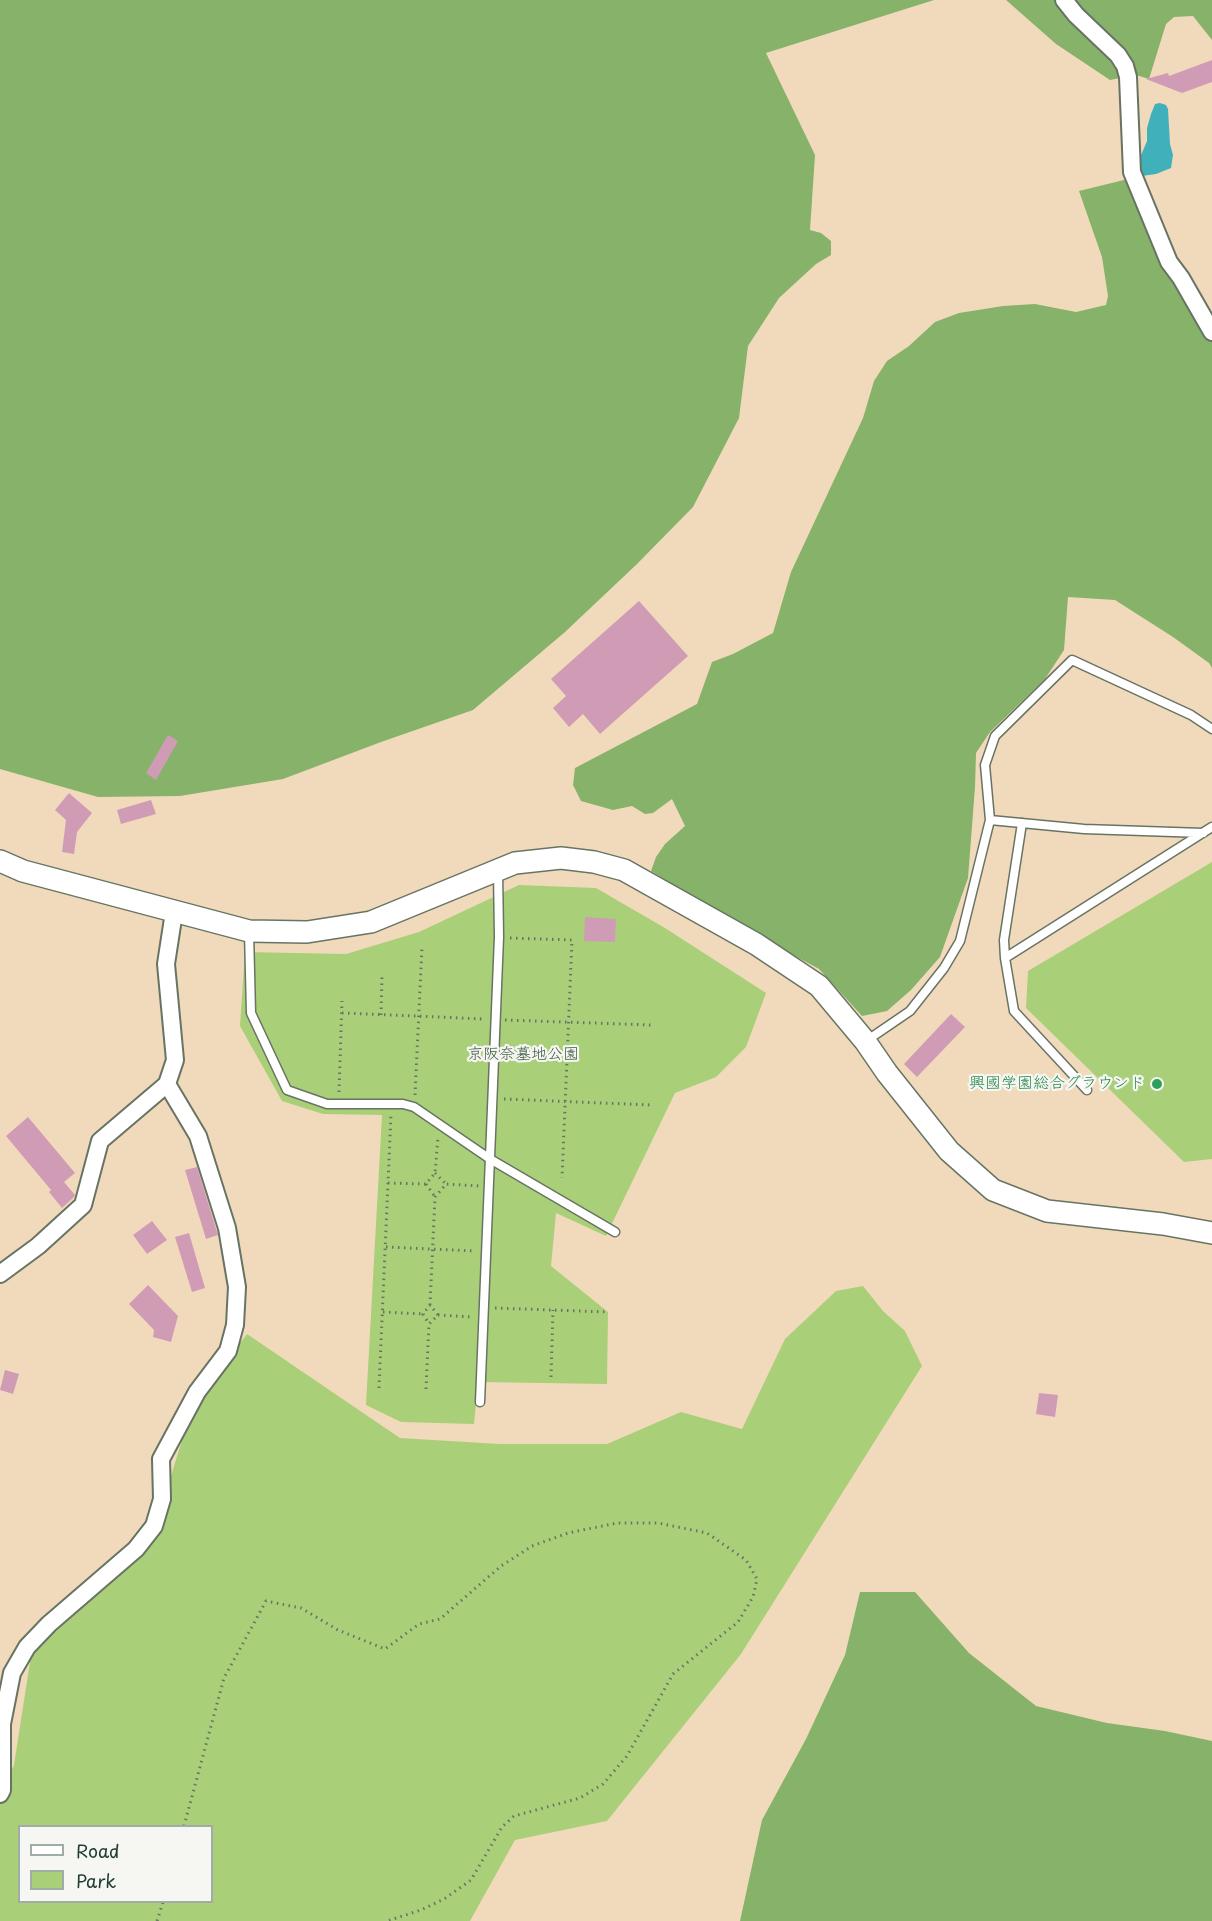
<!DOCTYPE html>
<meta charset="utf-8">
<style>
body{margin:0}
#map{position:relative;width:1212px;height:1921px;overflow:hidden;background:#f1dabb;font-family:"Playpen Sans",sans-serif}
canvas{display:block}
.legend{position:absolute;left:18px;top:1825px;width:195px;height:78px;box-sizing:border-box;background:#f6f6f2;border:2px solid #a0aca6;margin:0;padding:8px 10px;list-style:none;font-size:18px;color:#1f3d34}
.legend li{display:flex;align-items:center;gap:12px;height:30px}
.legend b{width:30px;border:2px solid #a0aca6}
</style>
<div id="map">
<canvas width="1212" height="1921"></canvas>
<ul class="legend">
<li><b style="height:8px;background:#fff"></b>Road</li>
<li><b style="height:16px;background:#aacf79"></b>Park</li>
</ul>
</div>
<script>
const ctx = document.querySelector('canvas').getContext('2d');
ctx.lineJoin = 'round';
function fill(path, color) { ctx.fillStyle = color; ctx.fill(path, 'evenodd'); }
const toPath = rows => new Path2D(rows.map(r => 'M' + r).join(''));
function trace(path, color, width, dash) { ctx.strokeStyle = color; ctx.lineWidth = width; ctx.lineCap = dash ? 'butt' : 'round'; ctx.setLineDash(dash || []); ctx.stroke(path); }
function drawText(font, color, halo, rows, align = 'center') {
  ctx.font = font + ' "Playpen Sans","Klee One",sans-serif'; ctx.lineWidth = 4.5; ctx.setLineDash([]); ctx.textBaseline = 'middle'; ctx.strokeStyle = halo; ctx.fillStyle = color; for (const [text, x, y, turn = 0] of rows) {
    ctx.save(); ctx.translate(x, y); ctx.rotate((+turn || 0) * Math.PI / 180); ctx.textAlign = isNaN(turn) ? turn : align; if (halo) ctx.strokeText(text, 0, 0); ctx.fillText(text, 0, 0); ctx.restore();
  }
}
const green = toPath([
 [1212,862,1212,1159,1184,1162,1026,1008,1028,971],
 [519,885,596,888,665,928,766,993,746,1047,716,1077,675,1093,606,1236,556,1213,551,1266,608,1312,607,1384,478,1382,474,1424,401,1422,366,1405,382,1115,323,1114,282,1101,240,1026,245,952,346,954,419,932],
 [863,1286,883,1311,905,1331,922,1366,741,1654,607,1821,515,1840,470,1921,0,1921,0,1796,14,1765,32,1649,153,1535,186,1427,218,1373,247,1334,400,1438,499,1444,607,1444,681,1412,742,1429,785,1339,836,1291],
 [20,1826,212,1826,212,1902,20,1902]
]);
const forest = toPath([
 [0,0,934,0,766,53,815,155,810,230,821,233,831,241,831,255,816,264,779,298,748,346,739,418,693,507,637,564,565,632,473,710,381,742,283,779,180,796,98,797,0,769],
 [1006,0,1212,0,1212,40,1193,16,1174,17,1166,24,1149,79,1136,75,1110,80,1056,44],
 [1128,179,1207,338,1212,341,1212,668,1209,663,1173,637,1115,600,1068,597,1064,650,1045,679,990,732,976,753,975,787,968,878,940,957,911,990,887,1011,862,1016,819,969,742,927,651,871,656,857,665,844,685,826,672,799,653,813,645,814,632,806,613,810,581,801,573,785,575,768,697,704,712,662,733,654,773,633,791,572,863,418,874,381,887,361,909,346,935,322,959,313,1003,306,1035,304,1076,312,1106,305,1108,296,1102,257,1079,191],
 [860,1592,915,1592,969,1653,1036,1706,1107,1723,1165,1731,1212,1741,1212,1921,740,1921,762,1820,806,1739,845,1655]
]);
const water = toPath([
 [1160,103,1166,105,1168,109,1170,144,1173,155,1171,168,1156,174,1142,176,1139,173,1139,160,1147,141,1147,128,1151,114,1155,104]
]);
const building = toPath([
 [1212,60,1212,82,1182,93,1146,79,1168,73,1169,76],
 [639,601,688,656,600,734,583,714,569,727,553,708,566,696,551,679],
 [168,735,178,741,156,780,146,773],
 [69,793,92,813,77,832,74,854,62,852,66,820,55,810],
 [151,800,156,814,121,824,117,810],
 [585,917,616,919,615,942,584,941],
 [951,1014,965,1027,917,1077,904,1064],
 [28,1117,75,1173,64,1182,75,1195,74,1197,62,1208,49,1192,51,1190,6,1136],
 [197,1167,218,1235,206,1239,185,1170],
 [152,1221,167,1240,147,1254,133,1235],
 [189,1233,205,1288,192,1292,175,1237],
 [148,1285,178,1316,171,1342,153,1337,154,1330,129,1304],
 [5,1370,19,1374,13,1394,0,1390],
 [1039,1393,1058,1395,1055,1417,1036,1414]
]);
const path = toPath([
 [510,938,572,940,562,1178],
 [342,1013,484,1019],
 [381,1015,382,976],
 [505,1020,652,1025],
 [339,1092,342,1001],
 [415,1095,422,947],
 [504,1099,652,1105],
 [435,1173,446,1184],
 [388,1183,426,1184,435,1173,438,1137],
 [426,1184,435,1197],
 [386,1247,475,1251],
 [430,1305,435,1197,446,1184,479,1186],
 [495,1308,608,1312],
 [383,1312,423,1314],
 [438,1315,472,1317],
 [551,1377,553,1310],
 [379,1388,391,1115],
 [426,1389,429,1324,438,1315,430,1305,423,1314,429,1324],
 [184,1826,224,1678,266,1601,301,1608,338,1630,385,1649,419,1624,440,1619,501,1566,532,1546,568,1533,617,1523,658,1523,707,1533,746,1560,757,1579,753,1597,738,1622,673,1674,627,1756,603,1784,580,1798,514,1816,502,1827,471,1880,444,1899,421,1910,387,1921],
 [157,1921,163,1902]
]);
const service = toPath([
 [990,820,1084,829,1203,833],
 [249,932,251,1013,287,1090,327,1104,403,1104,414,1107,490,1159,615,1232],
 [1005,958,1004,940,1022,823],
 [866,1041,910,1011,944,968,960,941,990,820,985,765,995,736,1072,660,1191,715,1212,729],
 [1087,1090,1014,1011,1005,958,1212,827],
 [480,1402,499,937,498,871]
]);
const minor = toPath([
 [1064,0,1076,15,1118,55,1125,66,1128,77,1132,172,1169,262,1181,278,1212,332],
 [0,1274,38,1246,83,1205,100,1141,167,1084,175,1060,166,964,174,912],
 [0,1794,2,1790,2,1724,12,1673,27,1647,49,1624,136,1549,154,1526,162,1499,161,1459,197,1392,228,1351,235,1325,237,1287,227,1228,198,1136,167,1084]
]);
const tertiary = toPath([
 [0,861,23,871,249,931,307,932,371,922,515,863,561,858,594,862,624,870,756,944,819,986,865,1041,887,1073,949,1151,993,1190,1047,1211,1163,1224,1212,1233]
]);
const markers = [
 [1157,1084,6,"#2e9e5b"]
];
const parkNames = [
 ["京阪奈墓地公園",523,1055]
];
const leisureNames = [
 ["興國学園総合グラウンド",1145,1084]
];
fill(green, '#aacf79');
fill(forest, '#87b269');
fill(water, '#40b0bb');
fill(building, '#d09cb5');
trace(service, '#687463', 11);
trace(minor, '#687463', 20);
trace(tertiary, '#687463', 24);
trace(path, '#687463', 3, [1.5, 4.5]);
trace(service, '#fff', 8);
trace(minor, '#fff', 16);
trace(tertiary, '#fff', 21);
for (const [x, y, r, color] of markers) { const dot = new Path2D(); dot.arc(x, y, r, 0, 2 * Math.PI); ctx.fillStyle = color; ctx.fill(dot); trace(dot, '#f6f6f2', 2); }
drawText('16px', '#3b5a42', '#f6f6f2', parkNames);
drawText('16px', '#27864d', '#f6f6f2', leisureNames, 'right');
</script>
